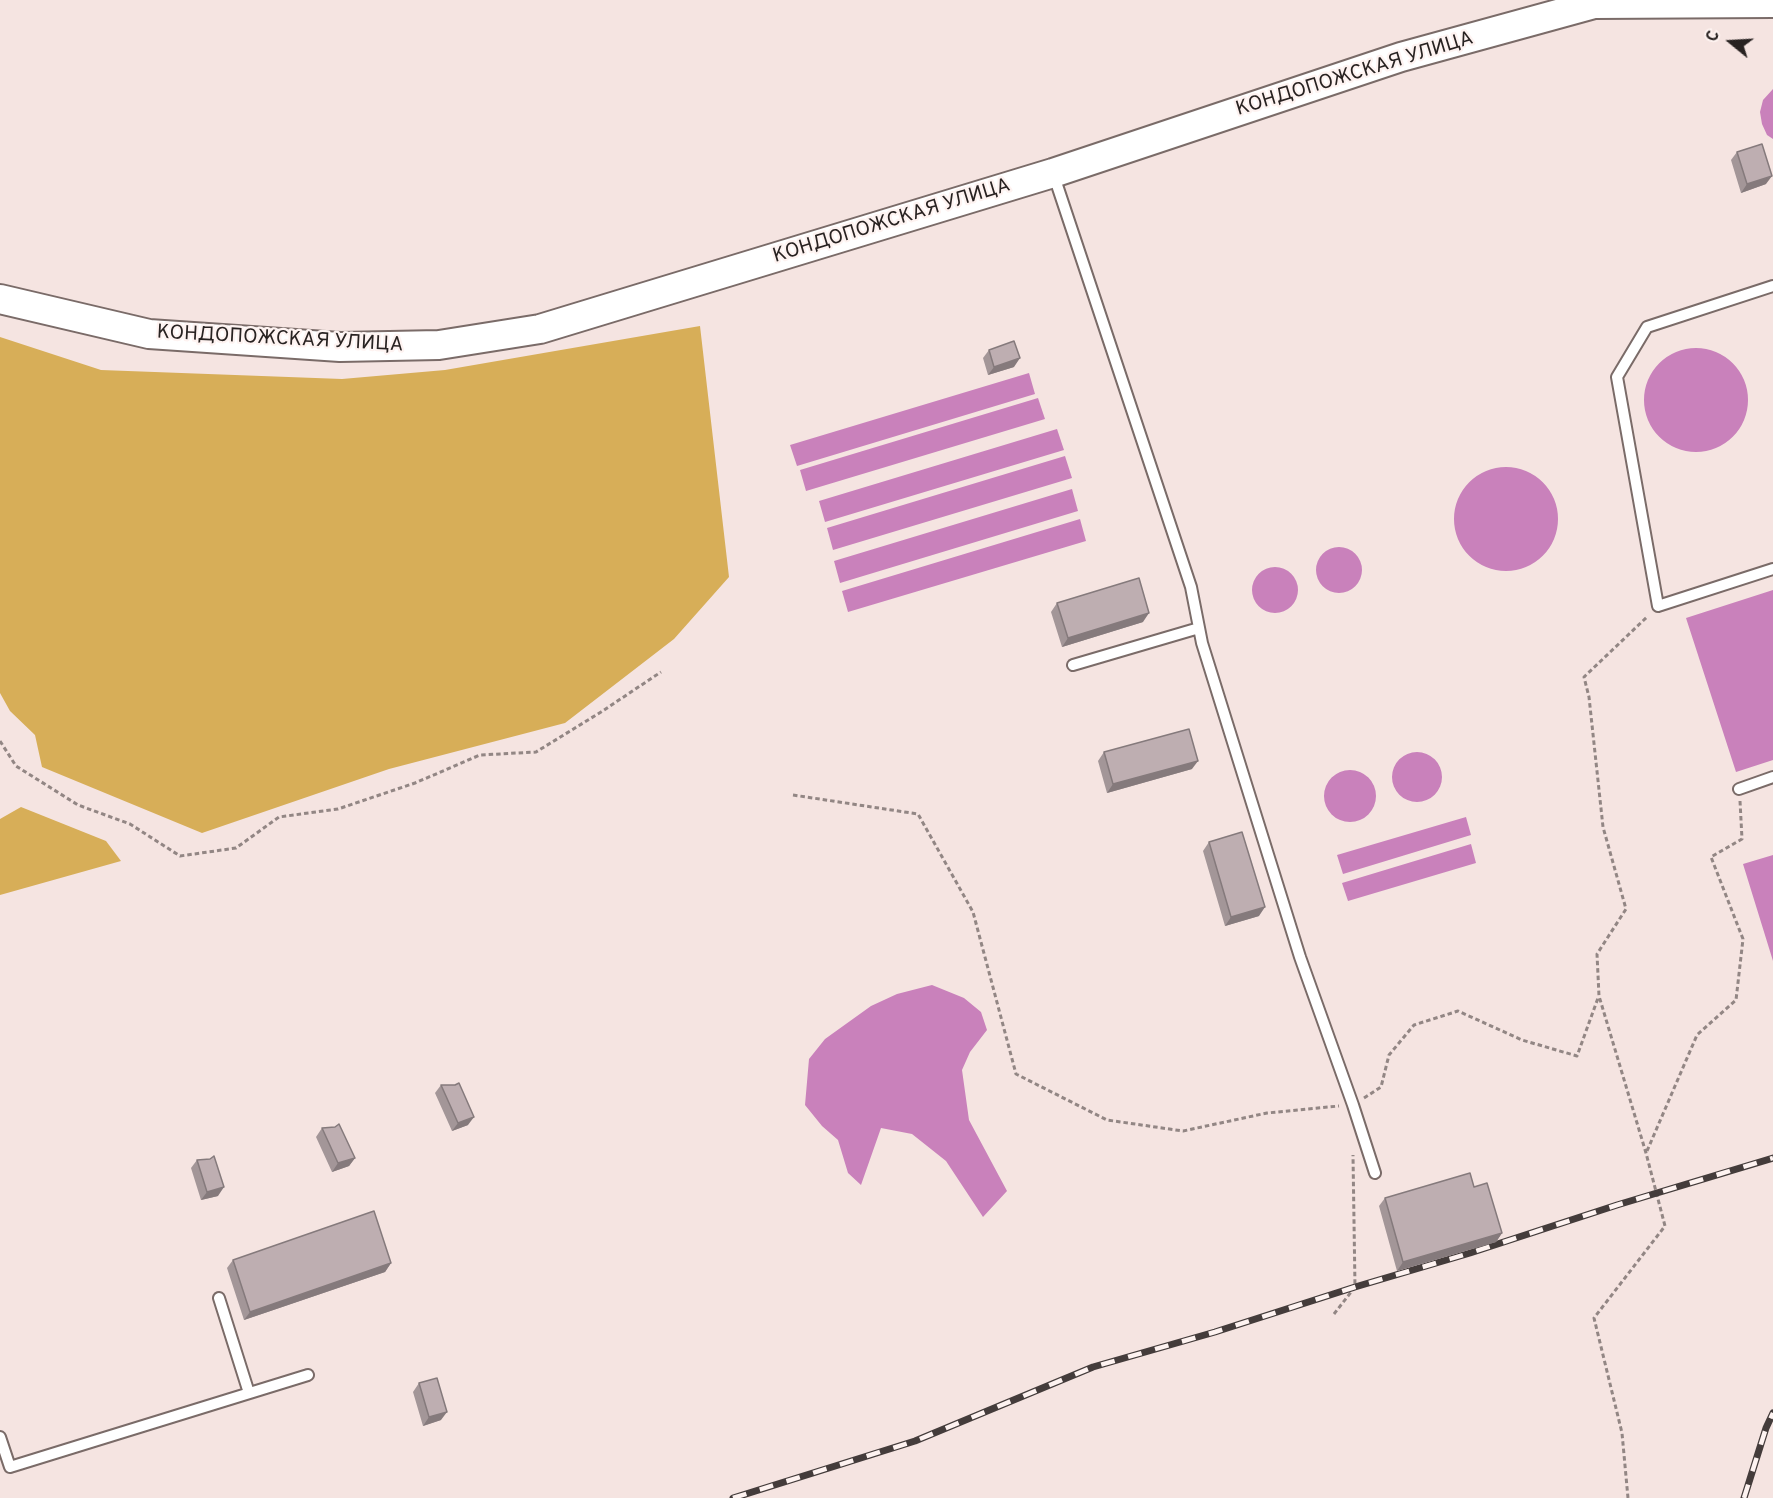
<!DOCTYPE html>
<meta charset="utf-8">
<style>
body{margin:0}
#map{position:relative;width:1773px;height:1498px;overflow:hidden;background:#f5e4e1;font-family:Overpass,sans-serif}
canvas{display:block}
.north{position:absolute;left:1701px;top:12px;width:60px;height:60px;-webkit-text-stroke:4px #fef3f1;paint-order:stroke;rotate:288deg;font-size:16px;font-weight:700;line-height:24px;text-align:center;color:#282221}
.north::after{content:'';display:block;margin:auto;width:21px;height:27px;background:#282221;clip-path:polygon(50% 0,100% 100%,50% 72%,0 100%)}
</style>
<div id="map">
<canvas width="1773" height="1498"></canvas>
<div class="north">С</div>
</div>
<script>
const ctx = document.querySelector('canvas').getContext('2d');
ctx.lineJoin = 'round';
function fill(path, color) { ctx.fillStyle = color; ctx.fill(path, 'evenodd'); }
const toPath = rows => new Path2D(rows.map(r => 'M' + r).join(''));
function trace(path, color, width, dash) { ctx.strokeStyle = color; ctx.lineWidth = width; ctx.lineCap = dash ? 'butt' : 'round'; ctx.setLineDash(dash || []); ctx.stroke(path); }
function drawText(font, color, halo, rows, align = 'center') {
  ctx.font = font + ' Overpass,sans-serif'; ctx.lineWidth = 4.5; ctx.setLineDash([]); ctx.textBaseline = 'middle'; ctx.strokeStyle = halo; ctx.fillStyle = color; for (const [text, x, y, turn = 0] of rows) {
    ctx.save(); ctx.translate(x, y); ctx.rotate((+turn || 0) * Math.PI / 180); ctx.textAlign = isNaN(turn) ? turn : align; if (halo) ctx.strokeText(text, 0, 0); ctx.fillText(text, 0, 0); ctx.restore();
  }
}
const forest = toPath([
 [700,326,729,577,674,639,565,723,389,769,202,833,42,767,35,735,10,711,0,693,0,337,101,370,342,379,445,370],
 [21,807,106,841,121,861,0,895,0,819]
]);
const water = toPath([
 [1773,89,1773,139,1767,135,1762,124,1760,112,1763,100],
 '1644 400a52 52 0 1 1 104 0a52 52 0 1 1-104 0Z',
 [1029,373,1035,394,797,466,790,445],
 [1038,398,1045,419,806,491,800,470],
 [1057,429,1064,450,825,522,819,501],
 [1065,456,1072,478,833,550,827,528],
 '1454 519a52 52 0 1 1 104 0a52 52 0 1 1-104 0Z',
 [1072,489,1078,511,840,583,834,561],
 [1080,519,1086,541,848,612,842,591],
 '1316 570a23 23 0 1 1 46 0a23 23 0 1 1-46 0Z',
 '1252 590a23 23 0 1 1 46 0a23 23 0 1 1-46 0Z',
 [1773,590,1773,760,1736,772,1686,618],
 '1392 777a25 25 0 1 1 50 0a25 25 0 1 1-50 0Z',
 '1324 796a26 26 0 1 1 52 0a26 26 0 1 1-52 0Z',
 [1466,817,1471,835,1343,874,1337,855],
 [1471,844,1476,863,1348,901,1342,883],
 [1773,855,1773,961,1743,864],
 [932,985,964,998,981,1012,987,1030,970,1052,962,1070,969,1120,1007,1191,983,1217,946,1161,912,1134,881,1128,861,1185,848,1173,838,1140,822,1126,805,1105,809,1059,825,1039,871,1006,897,994]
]);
const path = toPath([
 [0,741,16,766,78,805,130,824,180,856,236,848,279,817,338,809,415,783,480,755,536,752,601,712,661,672],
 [793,795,918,814,973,912,1016,1074,1107,1120,1183,1131,1267,1113,1339,1106],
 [1364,1098,1381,1087,1389,1055,1414,1025,1458,1011,1522,1040,1577,1056,1598,998],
 [1647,1151,1697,1035,1736,1000,1743,939,1711,857,1742,839,1740,801],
 [1334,1314,1355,1287,1353,1155],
 [1628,1498,1622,1433,1594,1318,1665,1226,1646,1153,1599,996,1597,954,1626,909,1603,827,1589,697,1584,677,1648,616]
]);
const lane = toPath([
 [1053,173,1191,587,1202,643,1300,957,1353,1105,1375,1173],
 [1773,286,1647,327,1617,377,1658,606,1773,569],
 [1073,665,1199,628],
 [1739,789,1773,777],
 [219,1298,249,1393],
 [0,1437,10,1467,308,1375]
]);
const secondary = toPath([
 [0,299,149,334,340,347,439,345,540,329,1053,173,1401,57,1594,4,1773,3]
]);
const rail = toPath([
 [733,1498,915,1441,1093,1367,1215,1332,1355,1287,1470,1253,1617,1205,1773,1158],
 [1744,1498,1766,1428,1773,1413]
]);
const wall = toPath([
 [1737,152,1766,184,1741,193,1731,160],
 [989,350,1014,367,988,375,983,358],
 [1057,603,1143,622,1062,647,1051,612],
 [1104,752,1192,769,1107,793,1098,761],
 [1209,842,1259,916,1225,926,1203,851],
 [441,1085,468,1125,452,1131,435,1093],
 [322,1128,355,1158,349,1166,332,1172,316,1137],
 [197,1160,218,1196,201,1200,191,1168],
 [1474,1187,1502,1233,1496,1242,1397,1271,1379,1206,1385,1198],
 [233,1260,391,1263,385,1272,244,1320,227,1268],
 [419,1383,441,1420,423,1426,413,1392]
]);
const shadedWall = toPath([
 [1772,176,1766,184,1741,193,1747,184],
 [1020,358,1014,367,988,375,994,367],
 [1149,613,1143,622,1062,647,1068,638],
 [1198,761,1192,769,1107,793,1113,784],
 [1265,907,1259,916,1225,926,1231,917],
 [474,1117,468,1125,452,1131,458,1123],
 [355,1158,349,1166,332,1172,338,1163],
 [224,1187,218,1196,201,1200,207,1192],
 [1502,1233,1496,1242,1397,1271,1403,1262],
 [391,1263,385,1272,244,1320,250,1312],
 [447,1412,441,1420,423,1426,429,1417]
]);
const building = toPath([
 [1762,144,1772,176,1747,184,1737,152,1762,144],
 [1014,341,1020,358,994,367,989,350,1014,341],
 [1139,578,1149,613,1068,638,1057,603,1139,578],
 [1189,729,1198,761,1113,784,1104,752,1189,729],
 [1242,832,1265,907,1231,917,1209,842,1242,832],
 [459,1083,474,1117,458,1123,441,1085,455,1085,459,1083],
 [339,1124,355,1158,338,1163,322,1128,335,1127,339,1124],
 [214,1156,224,1187,207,1192,197,1160,210,1159,214,1156],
 [1470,1173,1474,1187,1487,1183,1502,1233,1403,1262,1385,1198,1470,1173],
 [374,1211,391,1263,250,1312,233,1260,374,1211],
 [437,1378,447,1412,429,1417,419,1383,437,1378]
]);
const streetNames = [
 ["КОНДОПОЖСКАЯ УЛИЦА",1355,75,-17],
 ["КОНДОПОЖСКАЯ УЛИЦА",892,222,-17],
 ["КОНДОПОЖСКАЯ УЛИЦА",280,340,3]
];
fill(forest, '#d7ae58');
fill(water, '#c981bb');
trace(lane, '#7a6b68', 14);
trace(secondary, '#7a6b68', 32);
trace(path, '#928684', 3, [4.5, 3]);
trace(lane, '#fff', 10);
trace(secondary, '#fff', 28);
trace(rail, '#443c3b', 7);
trace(rail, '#fef3f1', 4.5, [14]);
fill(wall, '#a39698');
fill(shadedWall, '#857a7c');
fill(building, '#beaeb1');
trace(building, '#857a7c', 1.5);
drawText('20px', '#282221', '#fef3f1', streetNames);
</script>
